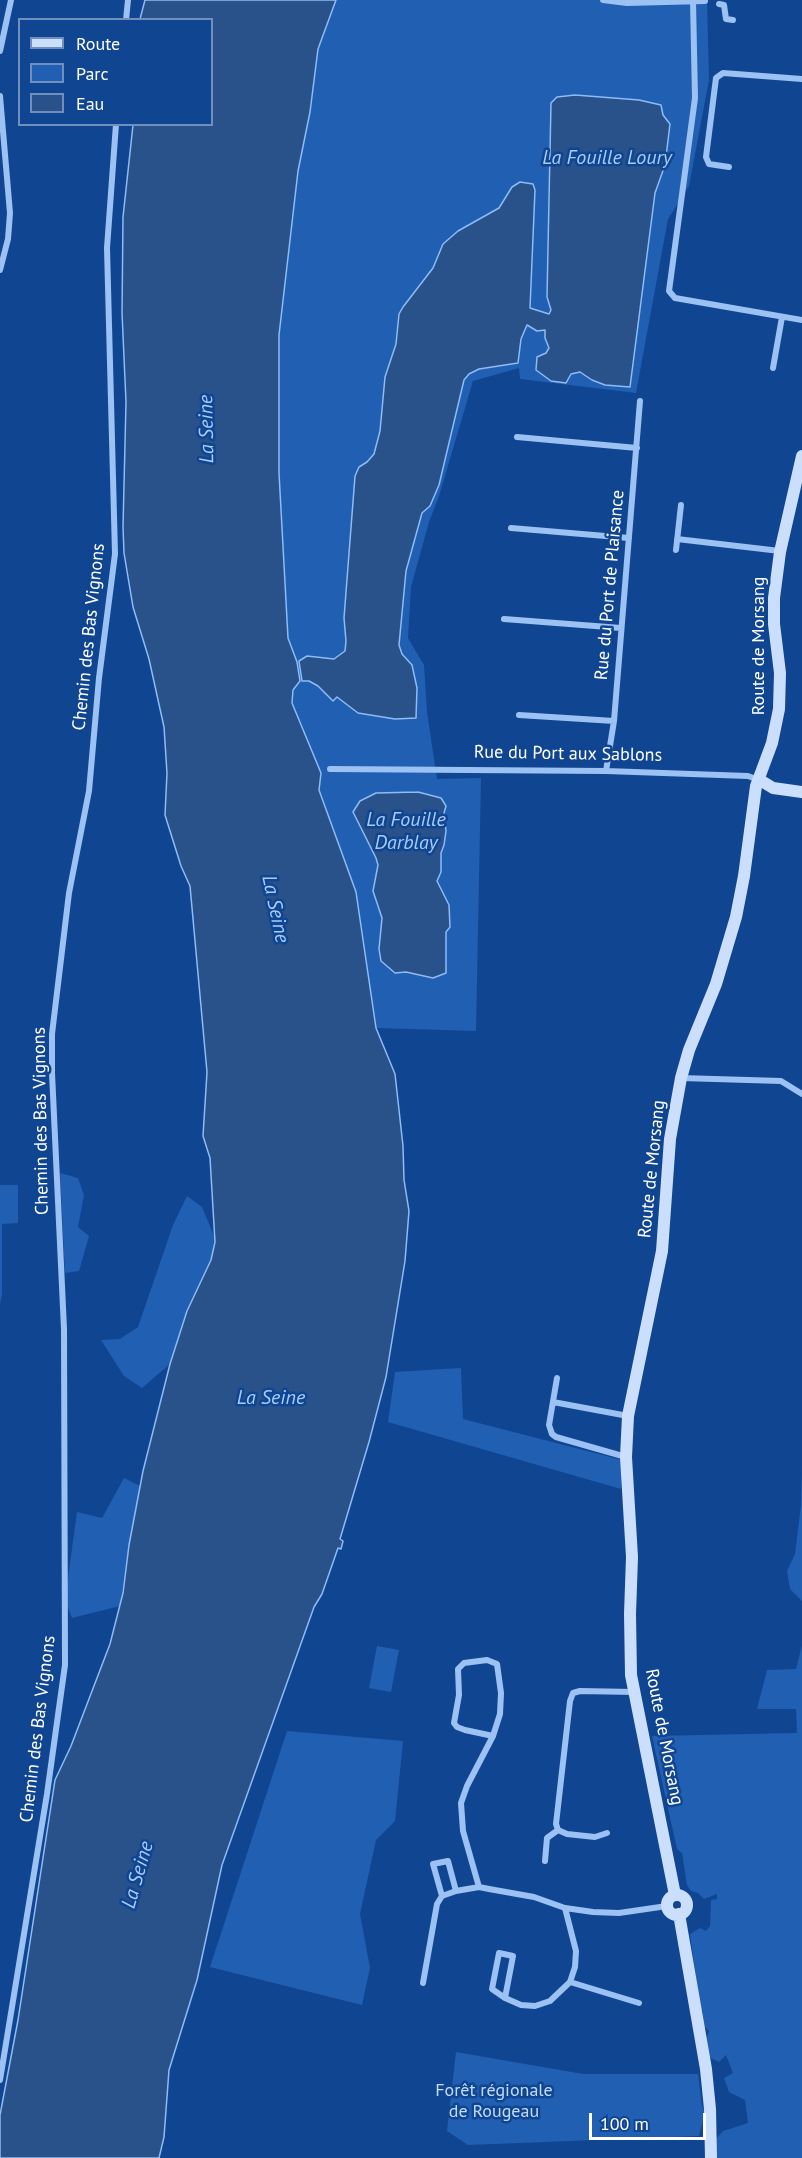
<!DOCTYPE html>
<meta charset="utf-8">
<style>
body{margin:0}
#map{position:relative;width:802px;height:2158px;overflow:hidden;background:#104592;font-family:"PT Sans",sans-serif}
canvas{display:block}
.legend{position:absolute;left:18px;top:18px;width:195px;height:108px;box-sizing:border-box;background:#104592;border:2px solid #708fbe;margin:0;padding:8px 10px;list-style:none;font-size:18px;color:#fff}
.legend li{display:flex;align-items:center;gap:12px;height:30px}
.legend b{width:30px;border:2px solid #708fbe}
.scale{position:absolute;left:589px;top:2113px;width:117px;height:27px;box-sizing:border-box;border:3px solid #fff;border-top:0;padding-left:8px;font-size:18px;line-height:21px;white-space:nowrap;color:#fff;-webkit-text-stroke:4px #104592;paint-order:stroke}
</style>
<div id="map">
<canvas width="802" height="2158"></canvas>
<ul class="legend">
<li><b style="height:8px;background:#cbdffd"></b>Route</li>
<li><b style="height:16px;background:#215fb2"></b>Parc</li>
<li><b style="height:16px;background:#29518a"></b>Eau</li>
</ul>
<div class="scale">100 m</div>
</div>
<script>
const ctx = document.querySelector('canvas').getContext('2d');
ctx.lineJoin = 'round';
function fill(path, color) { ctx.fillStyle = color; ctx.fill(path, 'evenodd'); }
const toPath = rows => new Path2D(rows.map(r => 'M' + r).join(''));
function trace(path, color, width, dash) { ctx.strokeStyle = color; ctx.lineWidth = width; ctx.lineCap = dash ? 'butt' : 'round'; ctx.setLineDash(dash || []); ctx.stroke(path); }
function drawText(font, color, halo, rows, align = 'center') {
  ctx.font = font + ' "PT Sans",sans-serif'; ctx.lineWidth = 5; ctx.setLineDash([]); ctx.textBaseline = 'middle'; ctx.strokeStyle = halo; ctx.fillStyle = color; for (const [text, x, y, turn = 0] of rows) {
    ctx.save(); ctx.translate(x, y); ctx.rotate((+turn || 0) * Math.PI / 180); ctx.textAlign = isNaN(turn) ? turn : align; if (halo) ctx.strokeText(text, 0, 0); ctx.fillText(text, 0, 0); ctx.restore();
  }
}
const green = toPath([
 [336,0,707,0,709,80,689,186,668,219,636,393,520,379,519,368,473,381,439,496,429,522,411,587,408,638,424,665,427,712,437,779,481,778,476,1031,376,1028,356,892,319,790,321,773,292,703,293,690,300,681,297,662,288,639,279,473,279,335,298,171,310,112,318,49],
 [60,1173,78,1178,84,1195,78,1227,89,1236,79,1271,65,1273],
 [0,1185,18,1185,18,1223,2,1224,2,1295,0,1304],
 [187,1196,202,1207,214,1236,213,1255,187,1311,170,1364,142,1388,124,1376,101,1340,120,1339,138,1327,173,1225],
 [461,1368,463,1419,622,1460,621,1489,388,1422,395,1372],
 [802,1466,802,1601,790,1589,787,1571,795,1554,801,1505],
 [124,1478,140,1486,129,1545,120,1606,72,1618,65,1600,77,1512,102,1518],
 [802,1645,802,2158,715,2158,714,2141,723,2131,748,2123,745,2100,729,2092,724,2078,733,2073,726,2055,719,2062,709,2057,707,2037,709,2031,703,2025,703,2012,700,2006,690,1934,700,1928,706,1931,710,1926,711,1900,717,1899,717,1894,704,1899,698,1893,691,1891,687,1885,682,1853,677,1849,652,1736,797,1733,796,1709,757,1709,767,1670,796,1669],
 [377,1646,399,1650,391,1692,369,1688],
 [287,1731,403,1741,395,1821,376,1840,360,1914,370,1968,362,2005,210,1967],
 [456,2052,583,2074,698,2074,702,2106,705,2113,699,2136,468,2145,447,2131]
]);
const water = toPath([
 [145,0,336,0,318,49,310,112,298,171,279,335,279,473,288,638,297,662,300,681,293,690,292,703,321,773,319,790,356,892,376,1028,395,1074,403,1146,404,1180,409,1211,405,1261,386,1377,369,1442,340,1539,343,1541,341,1549,338,1548,322,1594,314,1607,222,1865,197,1980,169,2070,164,2137,159,2158,0,2158,0,2115,18,2020,55,1780,71,1746,110,1644,123,1593,129,1545,143,1471,170,1364,187,1311,211,1260,215,1242,210,1158,203,1136,207,1072,190,886,181,866,165,815,167,773,164,727,149,659,133,607,124,553,123,527,126,402,122,313,123,217,133,125,212,124,212,20,140,19,145,0],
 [575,95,639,100,661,105,663,115,670,124,665,165,655,193,630,387,605,385,592,380,580,372,571,374,566,383,551,381,536,370,537,357,546,353,549,348,545,338,545,330,537,331,527,325,521,339,518,363,479,369,469,374,464,380,439,485,430,506,422,513,406,571,399,645,402,654,412,665,417,688,416,718,395,719,358,713,337,697,333,701,318,686,309,681,302,681,299,661,307,656,334,659,345,651,346,641,344,618,355,476,359,467,367,462,374,454,380,431,385,377,396,344,399,314,403,307,433,268,443,244,458,231,499,208,512,187,520,182,533,184,535,190,530,308,549,314,551,310,547,297,551,103,557,97,575,95],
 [418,792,441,798,446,806,444,813,446,831,444,845,441,853,441,872,437,881,449,905,450,927,446,932,446,973,433,978,406,972,395,973,381,961,379,949,382,918,373,891,378,865,376,858,353,812,360,801,376,793,418,792]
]);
const street = toPath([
 [603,0,627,3,705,1],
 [693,1,695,98,669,291,675,298,802,320],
 [719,4,724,5,726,19,733,20],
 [126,20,128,0],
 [0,51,11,0],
 [0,96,10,213,8,239,0,270],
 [729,167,709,164,706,157,716,78,723,73,802,79],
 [773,368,782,317],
 [517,437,637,448],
 [511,528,629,538],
 [677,539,780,551],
 [676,550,681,505],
 [504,619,621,628],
 [519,715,614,721],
 [330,769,606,771,748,776,759,780],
 [606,771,614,721,640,401],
 [681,1078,781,1081,802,1094],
 [557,1378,549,1425,552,1434,556,1437,626,1457],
 [553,1402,628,1416],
 [607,1833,595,1837,567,1834,558,1830,556,1824,570,1701,573,1693,580,1691,634,1692],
 [545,1861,547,1838,558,1830],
 [479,1887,463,1831,461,1803,467,1786,493,1736,500,1714,501,1693,497,1664,487,1660,464,1663,458,1669,459,1695,454,1723,457,1727,465,1730,493,1736],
 [442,1896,433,1864,448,1861,456,1891],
 [570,1982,639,2003],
 [423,1983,437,1904,442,1896,456,1891,479,1887,489,1889,534,1897,565,1908,593,1912,619,1913,667,1906],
 [505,1998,513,1956,499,1953,492,1989,505,1998,521,2005,535,2006,550,2001,570,1982,575,1967,576,1951,565,1908],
 [0,2080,47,1794,65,1665,64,1329,52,1073,52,1034,69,893,89,791,99,678,115,554,107,248,116,124]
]);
const secondary = toPath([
 [760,780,773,788,802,792],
 [675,1895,631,1675,630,1614,632,1557,626,1457,628,1416,662,1251,670,1139,681,1078,689,1050,716,984,736,917,744,876,756,786,772,743,779,709,780,673,774,624,774,598,780,552,802,456],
 '667 1905a10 10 0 1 1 20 0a10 10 0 1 1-20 0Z',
 [679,1914,706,2069,710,2109,711,2158]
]);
const streetNames = [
 ["Rue du Port de Plaisance",610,585,-85],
 ["Chemin des Bas Vignons",89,637,-84],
 ["Route de Morsang",759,646,-90],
 ["Rue du Port aux Sablons",568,754,1],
 ["Chemin des Bas Vignons",41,1121,-91],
 ["Route de Morsang",652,1169,-84],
 ["Chemin des Bas Vignons",38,1729,-83],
 ["Route de Morsang",664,1737,79]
];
const parkNames = [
 ["Forêt régionale",494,2091],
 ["de Rougeau",494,2112]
];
const waterNames = [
 ["La Fouille Loury",607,158],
 ["La Seine",207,429,-91],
 ["La Fouille",406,820],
 ["Darblay",406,843],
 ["La Seine",275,909,78],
 ["La Seine",271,1398],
 ["La Seine",138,1875,-74]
];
fill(green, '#215fb2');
fill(water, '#29518a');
trace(water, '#8dbcf7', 1.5);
trace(street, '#9cc1f3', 6);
trace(secondary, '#cbdffd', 12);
drawText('18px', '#fff', '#104592', streetNames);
drawText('18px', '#c3dcfe', '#104592', parkNames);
drawText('italic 20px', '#a8cbfa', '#104592', waterNames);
</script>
